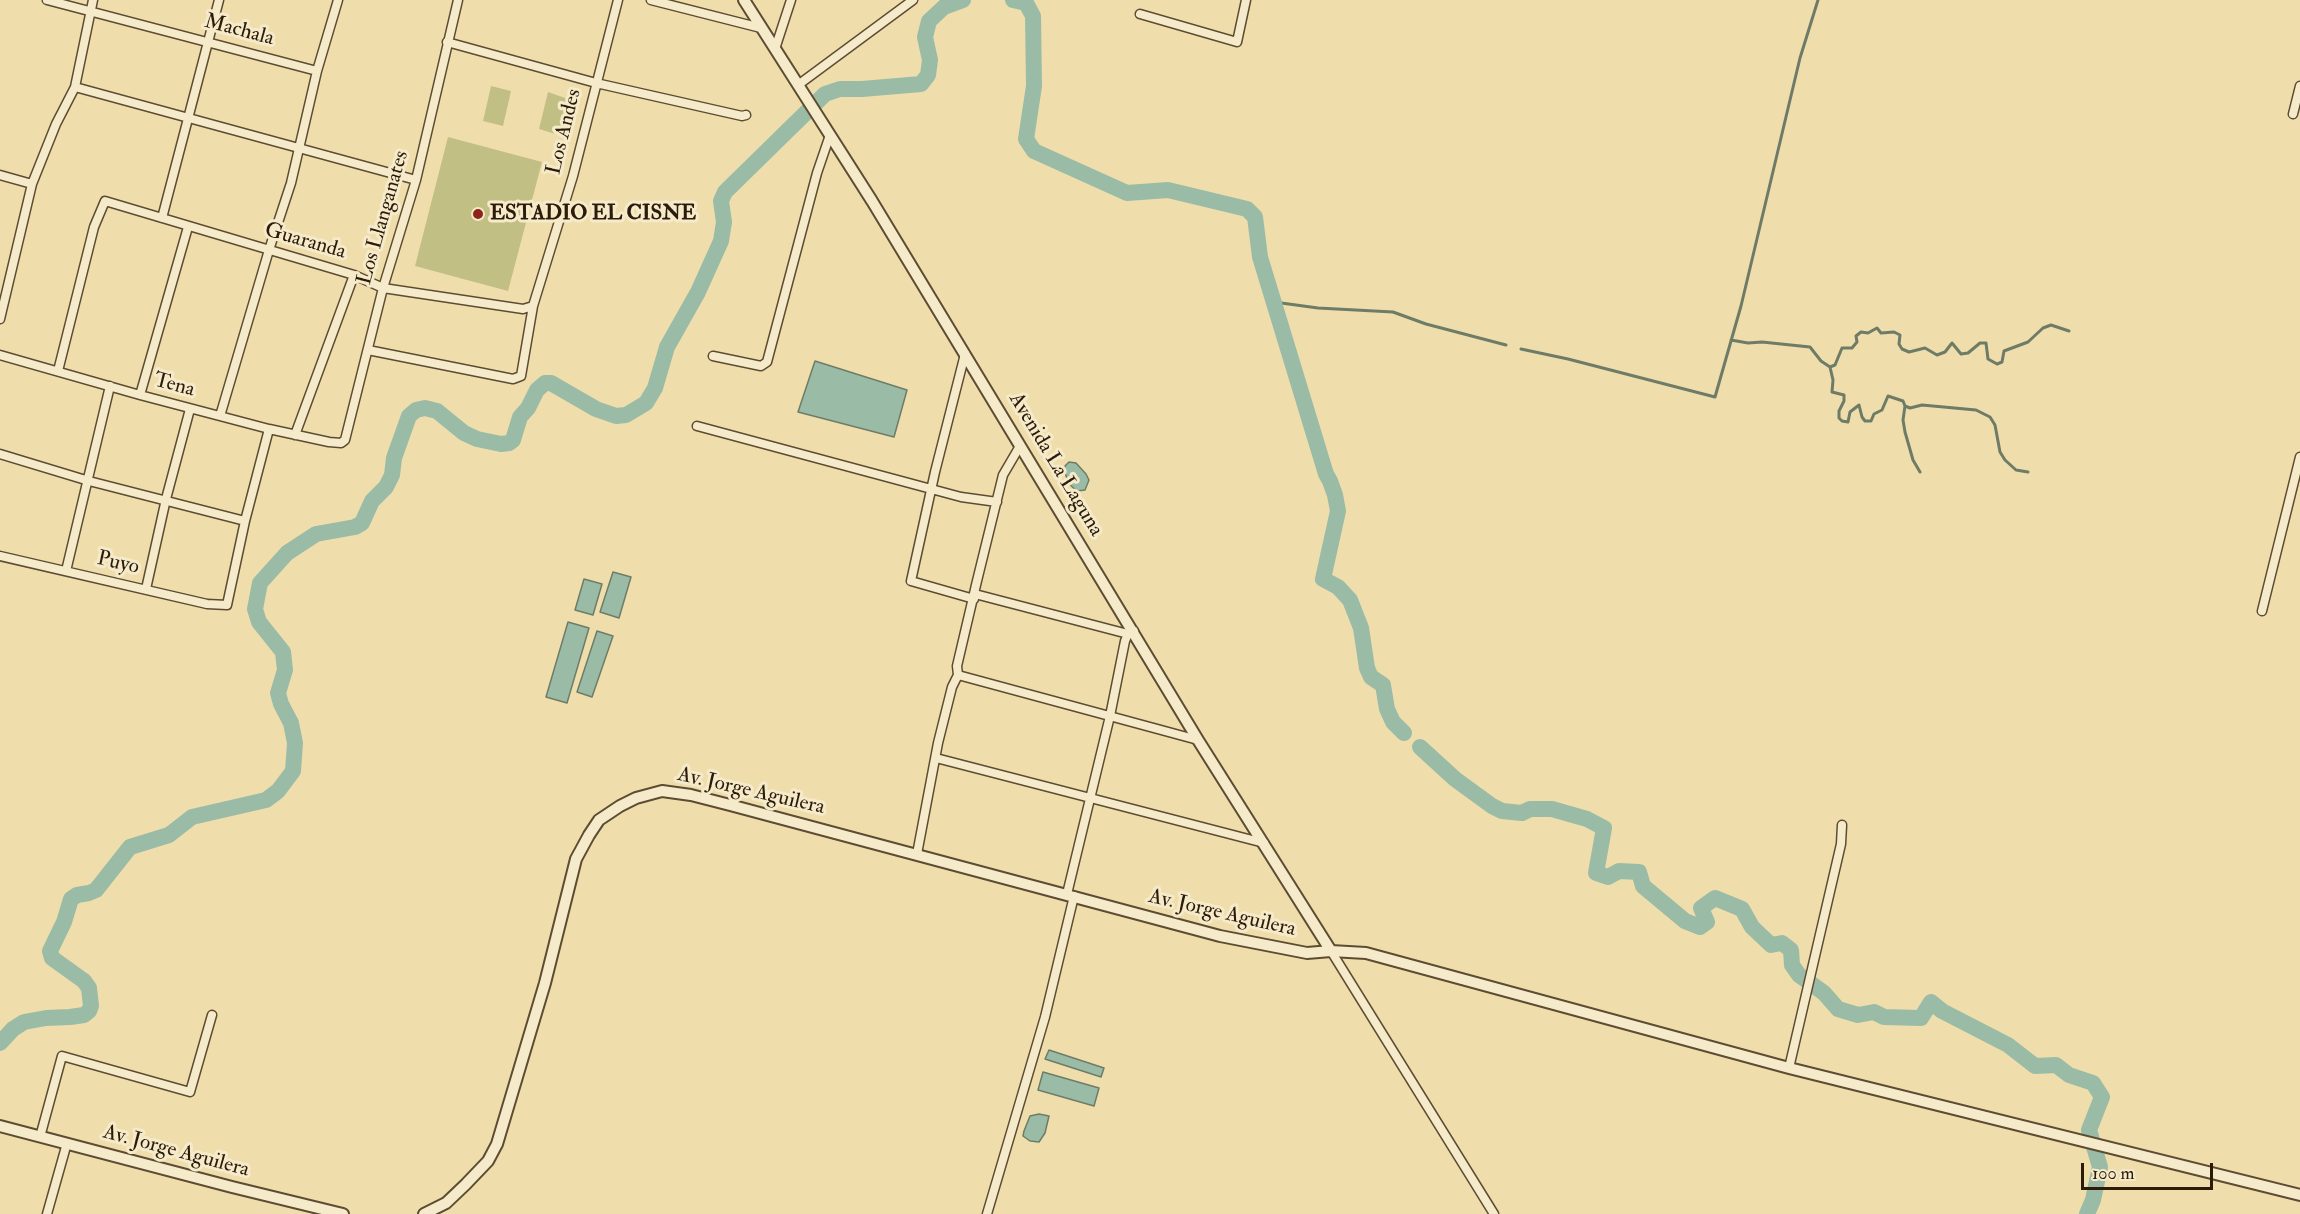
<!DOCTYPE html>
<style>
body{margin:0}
#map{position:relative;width:2300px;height:1214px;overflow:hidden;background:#efdeac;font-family:"IM FELL Double Pica",serif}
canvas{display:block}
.scale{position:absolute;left:2081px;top:1163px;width:132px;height:27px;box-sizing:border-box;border:3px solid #2c1b09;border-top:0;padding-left:8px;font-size:18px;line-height:21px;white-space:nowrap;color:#2c1b09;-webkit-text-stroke:4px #f5eac9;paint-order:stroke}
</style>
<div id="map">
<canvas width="2300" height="1214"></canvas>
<div class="scale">100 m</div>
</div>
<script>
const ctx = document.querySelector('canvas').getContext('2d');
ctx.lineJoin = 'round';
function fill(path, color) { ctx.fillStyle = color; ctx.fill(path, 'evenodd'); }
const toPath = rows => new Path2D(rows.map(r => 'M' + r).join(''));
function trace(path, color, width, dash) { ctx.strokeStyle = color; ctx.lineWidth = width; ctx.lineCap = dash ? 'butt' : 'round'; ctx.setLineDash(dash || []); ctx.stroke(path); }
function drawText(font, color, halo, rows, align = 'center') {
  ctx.font = font + ' "IM FELL Double Pica",serif'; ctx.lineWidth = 6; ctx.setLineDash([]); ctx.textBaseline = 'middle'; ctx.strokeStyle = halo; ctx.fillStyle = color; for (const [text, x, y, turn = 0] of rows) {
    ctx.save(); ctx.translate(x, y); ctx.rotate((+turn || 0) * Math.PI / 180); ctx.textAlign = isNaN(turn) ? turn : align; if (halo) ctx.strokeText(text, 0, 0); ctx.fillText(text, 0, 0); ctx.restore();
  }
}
const green = toPath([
 [491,86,511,91,503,126,483,121],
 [548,92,571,100,562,136,539,129],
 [448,137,542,162,508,291,415,266]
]);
const water = toPath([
 [815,361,907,390,894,437,798,412,815,361],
 [1069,462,1076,463,1086,474,1089,480,1085,490,1077,491,1069,484,1065,473,1065,466,1069,462],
 [613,572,631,577,619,618,600,612,613,572],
 [584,579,602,584,593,615,575,610,584,579],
 [568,622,589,628,567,703,546,697,568,622],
 [597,631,613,636,592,697,577,692,597,631],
 [1049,1050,1104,1068,1101,1077,1045,1059,1049,1050],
 [1043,1072,1099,1088,1094,1106,1038,1090,1043,1072],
 [1039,1114,1049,1116,1045,1133,1039,1142,1030,1141,1023,1136,1024,1131,1030,1116,1039,1114]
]);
const stream = toPath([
 [1274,302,1318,308,1393,312,1426,324,1506,345],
 [1731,340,1748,343,1762,342,1810,347,1821,361,1830,367,1835,365,1842,348,1852,348,1857,342,1856,336,1861,332,1868,333,1877,328,1881,333,1894,332,1900,335,1899,344,1902,349,1909,352,1925,348,1937,355,1945,352,1952,343,1961,354,1968,353,1980,343,1986,343,1988,359,1997,364,2002,362,2004,351,2028,342,2043,328,2051,325,2069,331],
 [1521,349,1568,359,1715,397,1741,306,1800,58,1818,0],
 [1830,367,1833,380,1832,392,1844,395,1844,401,1839,411,1839,418,1842,421,1848,422,1850,412,1859,405,1862,417,1865,421,1871,421,1874,414,1882,410,1888,396,1903,401,1905,406,1910,408,1922,405,1976,410,1990,417,1995,425,2000,452,2005,460,2016,470,2028,472],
 [1905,406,1903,420,1905,432,1913,460,1920,472]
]);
const river = toPath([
 [1013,0,1026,3,1033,16,1034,86,1026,139,1034,151,1127,193,1168,190,1247,209,1255,217,1260,257,1326,474,1330,481,1335,495,1338,511,1323,579,1338,587,1350,600,1361,628,1367,668,1371,677,1383,685,1387,709,1393,722,1404,733],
 [1420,747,1455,779,1492,806,1502,811,1522,813,1530,809,1552,809,1587,819,1604,828,1596,873,1608,877,1619,871,1639,872,1643,886,1685,921,1700,927,1707,922,1701,908,1715,898,1742,909,1752,927,1771,945,1782,943,1791,950,1792,965,1799,975,1824,993,1838,1009,1858,1015,1874,1012,1884,1017,1921,1018,1931,1002,1942,1011,2008,1045,2035,1066,2056,1065,2069,1075,2093,1083,2102,1097,2089,1130,2100,1167,2093,1200,2087,1214],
 [0,1043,13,1029,24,1022,46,1018,70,1017,84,1015,89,1011,91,1006,89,988,84,981,52,958,50,951,64,922,71,899,77,895,89,893,96,890,130,847,169,835,192,817,266,800,278,791,293,771,295,743,291,723,281,704,278,693,285,670,283,652,259,622,255,609,260,583,287,553,316,534,355,527,362,523,372,501,386,487,392,475,394,458,409,416,416,410,425,408,437,411,464,433,477,439,501,444,509,443,513,440,520,417,528,408,537,390,545,383,551,383,596,409,616,416,626,415,646,403,655,388,667,347,698,292,721,241,724,222,721,201,725,192,825,94,840,89,862,89,921,84,928,75,930,60,925,37,929,21,944,7,963,0]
]);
const minor = toPath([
 [47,0,317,71],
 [651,0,761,28],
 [1140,14,1237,42,1246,0],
 [447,42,596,83,742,116,746,115],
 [775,49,791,0],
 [798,85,913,0],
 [75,87,416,180],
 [2293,114,2300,86],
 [0,175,32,184],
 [162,218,219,0],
 [0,319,32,184,56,124,75,87,93,0],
 [368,350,513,379,521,376,533,306,573,176,618,0],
 [965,354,935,472,911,581,974,599],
 [0,355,140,395,269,429,329,442,341,443,345,440,383,288,416,180,458,0],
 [713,356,761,366,767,362,817,173,830,135],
 [58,371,94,227,105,201,354,275,383,288,523,309,533,306],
 [140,395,188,227],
 [220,416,269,250,291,183,317,71,338,0],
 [697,426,961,497,997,502],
 [295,435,354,275],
 [0,454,89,481,245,521],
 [0,556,207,604,227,605,245,521,269,429],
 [66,571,110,386],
 [146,589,166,499,190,409],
 [975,594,1128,634],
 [2262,611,2300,457],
 [958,675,1198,740],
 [936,758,1264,843],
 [917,854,938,743,952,687,958,675,957,666,976,585,1003,475,1020,446],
 [1067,894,1110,716,1125,641,1128,634,1134,631],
 [1331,951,1494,1214],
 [1789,1068,1841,844,1842,825],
 [40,1137,62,1056,190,1092,212,1015],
 [47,1214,67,1143],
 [987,1214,1045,1017,1074,896]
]);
const tertiary = toPath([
 [744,0,872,201,1198,740,1331,951],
 [0,1126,232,1187,343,1214],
 [424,1214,446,1203,466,1184,488,1161,497,1144,545,983,576,859,589,835,599,820,620,806,636,798,662,791,691,795,730,805,1220,936,1307,953,1331,951,1366,953,1789,1068,2300,1195]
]);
const markers = [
 [478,214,6,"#8f2418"]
];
const streetNames = [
 ["Machala",239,31,15],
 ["Los Andes",565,132,-76],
 ["Los Llanganates",384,218,-74],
 ["Guaranda",305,242,16],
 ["Tena",174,386,15],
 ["Avenida La Laguna",1055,465,59],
 ["Puyo",118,564,13],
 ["Av. Jorge Aguilera",751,792,13],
 ["Av. Jorge Aguilera",1222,914,13],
 ["Av. Jorge Aguilera",176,1152,15]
];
const poiNames = [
 ["ESTADIO EL CISNE",490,214]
];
fill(green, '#c1bf84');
fill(water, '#9abca6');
trace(water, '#6e7c67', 1.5);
trace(stream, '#6e7c67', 3);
trace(river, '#9abca6', 16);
trace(minor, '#5d4c32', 11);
trace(tertiary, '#5d4c32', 14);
trace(minor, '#f5eac9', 8);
trace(tertiary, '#f5eac9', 10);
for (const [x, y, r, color] of markers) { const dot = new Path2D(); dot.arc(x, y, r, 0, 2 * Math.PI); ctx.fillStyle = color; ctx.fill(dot); trace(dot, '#f5eac9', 2); }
drawText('21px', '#2c1b09', '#f5eac9', streetNames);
drawText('bold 21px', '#2c1b09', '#f5eac9', poiNames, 'left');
</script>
